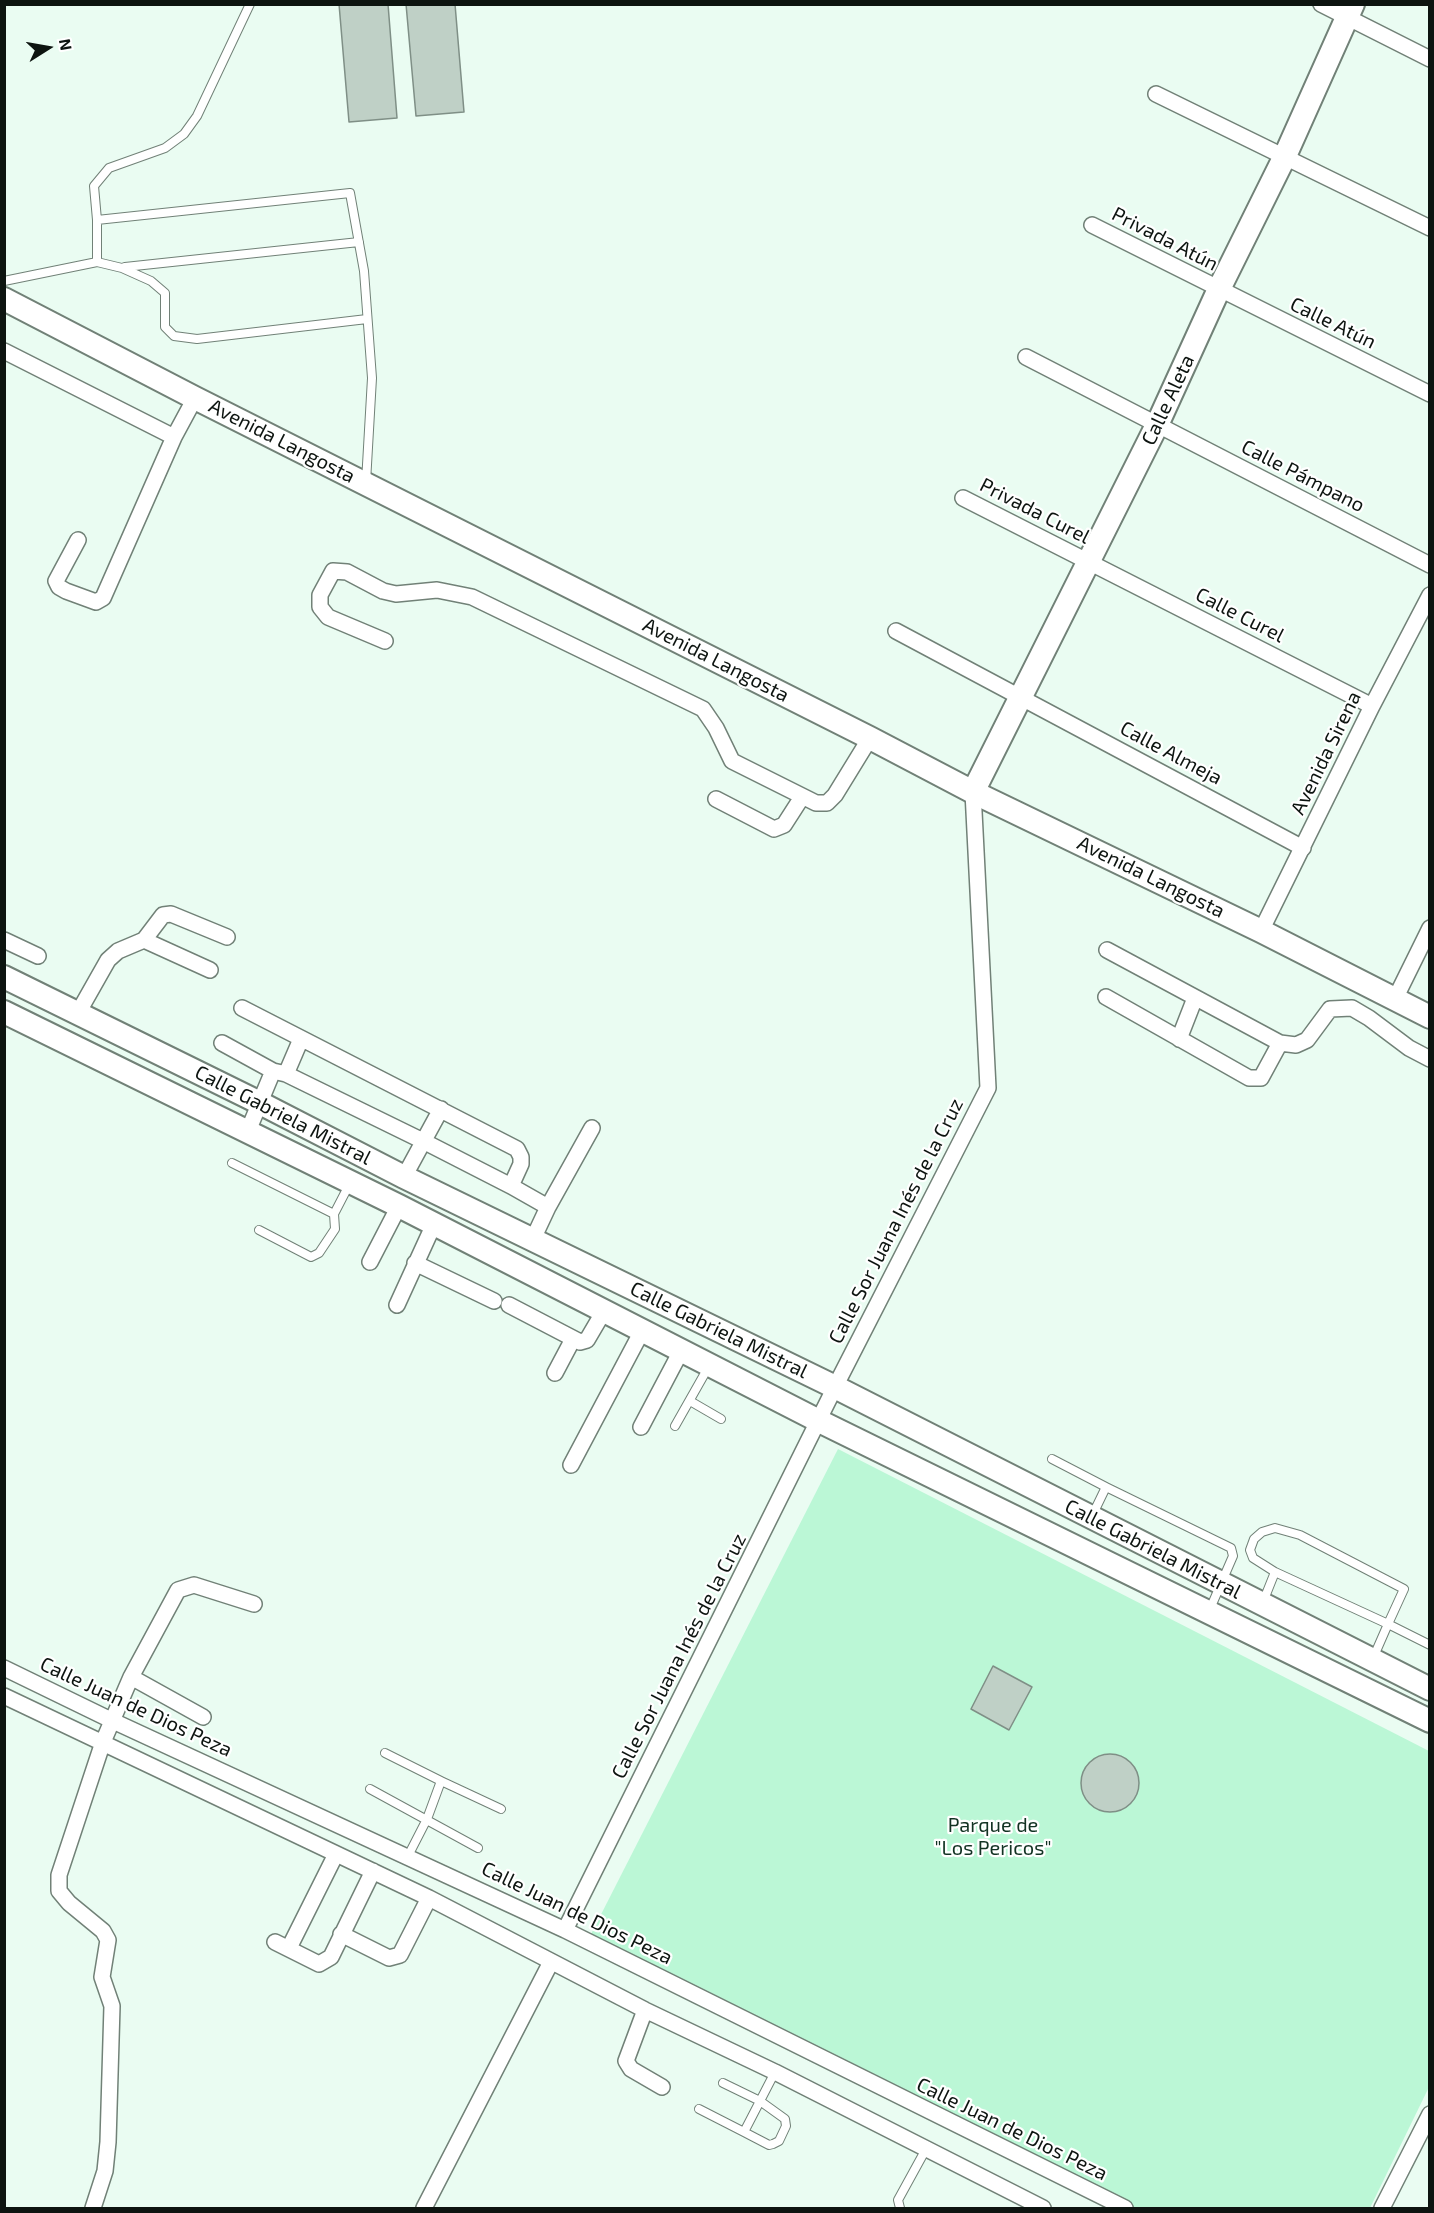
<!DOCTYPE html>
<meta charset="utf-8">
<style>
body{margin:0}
#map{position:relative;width:1434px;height:2213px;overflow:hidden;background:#eafcf2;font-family:"Exo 2",sans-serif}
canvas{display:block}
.frame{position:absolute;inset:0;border:6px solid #0d1410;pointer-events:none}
.north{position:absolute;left:18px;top:18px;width:60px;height:60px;-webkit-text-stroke:4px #fff;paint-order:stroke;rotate:79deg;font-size:16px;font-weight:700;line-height:24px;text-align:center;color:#0d1410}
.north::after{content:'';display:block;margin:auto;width:21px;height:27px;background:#0d1410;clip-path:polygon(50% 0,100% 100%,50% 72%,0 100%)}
</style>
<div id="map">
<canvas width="1434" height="2213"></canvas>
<div class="frame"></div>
<div class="north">N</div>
</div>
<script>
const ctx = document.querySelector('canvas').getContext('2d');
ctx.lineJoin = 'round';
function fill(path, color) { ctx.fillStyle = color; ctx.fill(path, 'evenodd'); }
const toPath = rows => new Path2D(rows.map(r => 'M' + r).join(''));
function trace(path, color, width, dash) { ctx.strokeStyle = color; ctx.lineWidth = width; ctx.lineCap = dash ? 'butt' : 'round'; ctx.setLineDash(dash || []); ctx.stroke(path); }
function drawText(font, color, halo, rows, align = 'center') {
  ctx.font = font + ' "Exo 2",sans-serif'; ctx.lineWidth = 4.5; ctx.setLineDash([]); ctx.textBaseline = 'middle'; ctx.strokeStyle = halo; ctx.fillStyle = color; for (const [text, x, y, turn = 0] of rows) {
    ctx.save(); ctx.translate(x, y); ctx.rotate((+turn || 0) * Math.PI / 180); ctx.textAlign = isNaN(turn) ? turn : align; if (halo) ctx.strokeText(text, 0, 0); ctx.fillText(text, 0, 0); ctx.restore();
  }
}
const green = toPath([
 [838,1449,1429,1751,1429,2087,1370,2208,1124,2208,588,1940]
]);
const building = toPath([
 [339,4,388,4,397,118,349,122,339,4],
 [406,4,455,4,464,112,416,116,406,4],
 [993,1666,1032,1687,1009,1730,971,1709,993,1666],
 '1081 1783a29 29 0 1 1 58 0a29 29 0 1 1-58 0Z'
]);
const lane = toPath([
 [250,4,197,116,184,134,165,148,109,168,94,186,97,220,97,262,122,268,151,281,165,293,165,327,174,336,197,339,367,319],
 [97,220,350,193,364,271,372,378,366,482],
 [125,267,359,242],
 [4,281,97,262],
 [232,1163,334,1214],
 [259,1230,311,1257,319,1253,335,1229,334,1214,349,1185],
 [690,1401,721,1419],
 [675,1426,709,1366],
 [1052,1459,1106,1487,1092,1516],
 [1106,1487,1231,1548,1233,1556,1210,1609],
 [1275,1572,1253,1558,1250,1550,1254,1539,1262,1532,1275,1528,1300,1535,1404,1589,1388,1624,1430,1645],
 [1263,1602,1275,1572,1388,1624,1374,1656],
 [385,1753,441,1781],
 [370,1789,478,1848],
 [408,1856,427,1819,441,1781,501,1809],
 [723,2083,760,2101,785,2119,786,2126,779,2141,773,2144,769,2145,744,2132],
 [699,2109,744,2132,775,2072],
 [900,2208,898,2200,926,2149]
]);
const street = toPath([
 [1321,4,1430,59],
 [1156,94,1430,228],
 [1092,225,1430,394],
 [4,351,174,437],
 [1026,357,1430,565],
 [963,498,1372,706],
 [78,540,56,581,59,587,66,591,96,602,103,598,174,437,195,398],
 [896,631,1303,848],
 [385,641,328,617,320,607,320,595,333,571,347,572,383,591,396,594,437,590,472,597,703,709,716,728,732,761,816,803,827,803,835,795,870,738],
 [716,799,774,829,784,825,802,797],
 [1261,931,1372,706,1430,595],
 [4,940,38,956],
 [144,940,210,970],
 [1107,950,1280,1043,1296,1045,1307,1040,1330,1009,1352,1008,1369,1018,1409,1048,1430,1059],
 [1106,997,1249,1078,1261,1078,1280,1043],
 [1395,999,1430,928],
 [242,1008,517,1149,521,1157,521,1164,511,1186],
 [78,1013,108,960,118,951,144,940,163,915,171,914,227,937],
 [1179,1039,1195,998],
 [222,1043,273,1071,286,1074,423,1141,511,1186,548,1207],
 [286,1074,301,1039],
 [248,1131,273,1071],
 [404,1177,441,1109],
 [533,1239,548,1207,592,1128],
 [370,1262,399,1206],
 [415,1263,494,1301],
 [397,1305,434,1224],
 [509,1305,580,1342,587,1340,604,1311],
 [555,1373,573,1339],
 [641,1427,681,1351],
 [571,1465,642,1331],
 [4,1668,113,1721,565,1930,1125,2208],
 [131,1677,203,1717],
 [4,1696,429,1898,645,2010,775,2072,1043,2208],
 [565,1930,835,1387,988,1088,973,792],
 [341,1934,389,1958,400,1955,429,1898],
 [275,1942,319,1964,331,1957,373,1871],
 [289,1948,336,1854],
 [645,2010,626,2061,631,2069,662,2087],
 [93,2208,105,2171,108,2142,112,2006,102,1977,108,1940,103,1931,69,1903,59,1891,59,1875,103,1742,131,1677,178,1590,194,1585,254,1604],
 [424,2208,551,1962],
 [1382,2208,1430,2114]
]);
const secondary = toPath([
 [4,299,195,398,870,738,973,792,1261,931,1430,1017],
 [973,792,1157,425,1219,289,1285,156,1353,4],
 [4,977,260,1103,404,1177,835,1387,1430,1689],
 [4,1012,399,1206,819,1421,1430,1721]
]);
const streetNames = [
 ["Privada Atún",1165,239,27],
 ["Calle Atún",1333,323,26],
 ["Calle Aleta",1168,400,-65],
 ["Avenida Langosta",282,441,27],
 ["Calle Pámpano",1303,476,27],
 ["Privada Curel",1035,511,27],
 ["Calle Curel",1240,615,27],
 ["Avenida Langosta",716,660,27],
 ["Calle Almeja",1171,753,28],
 ["Avenida Sirena",1326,753,-64],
 ["Avenida Langosta",1151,877,26],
 ["Calle Gabriela Mistral",283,1115,27],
 ["Calle Sor Juana Inés de la Cruz",896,1221,-63],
 ["Calle Gabriela Mistral",719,1330,26],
 ["Calle Gabriela Mistral",1153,1549,27],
 ["Calle Sor Juana Inés de la Cruz",679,1656,-63],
 ["Calle Juan de Dios Peza",136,1707,25],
 ["Calle Juan de Dios Peza",577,1913,26],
 ["Calle Juan de Dios Peza",1012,2129,26]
];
const parkNames = [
 ["Parque de",993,1825],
 ["\"Los Pericos\"",993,1848]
];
fill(green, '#bbf7d6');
fill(building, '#bfd0c6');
trace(building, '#7f8f86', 1.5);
trace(lane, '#718177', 10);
trace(street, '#718177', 18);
trace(secondary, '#718177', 26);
trace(lane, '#fff', 8);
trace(street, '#fff', 15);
trace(secondary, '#fff', 22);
drawText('20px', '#0d1410', '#fff', streetNames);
drawText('20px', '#123323', '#fff', parkNames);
</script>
